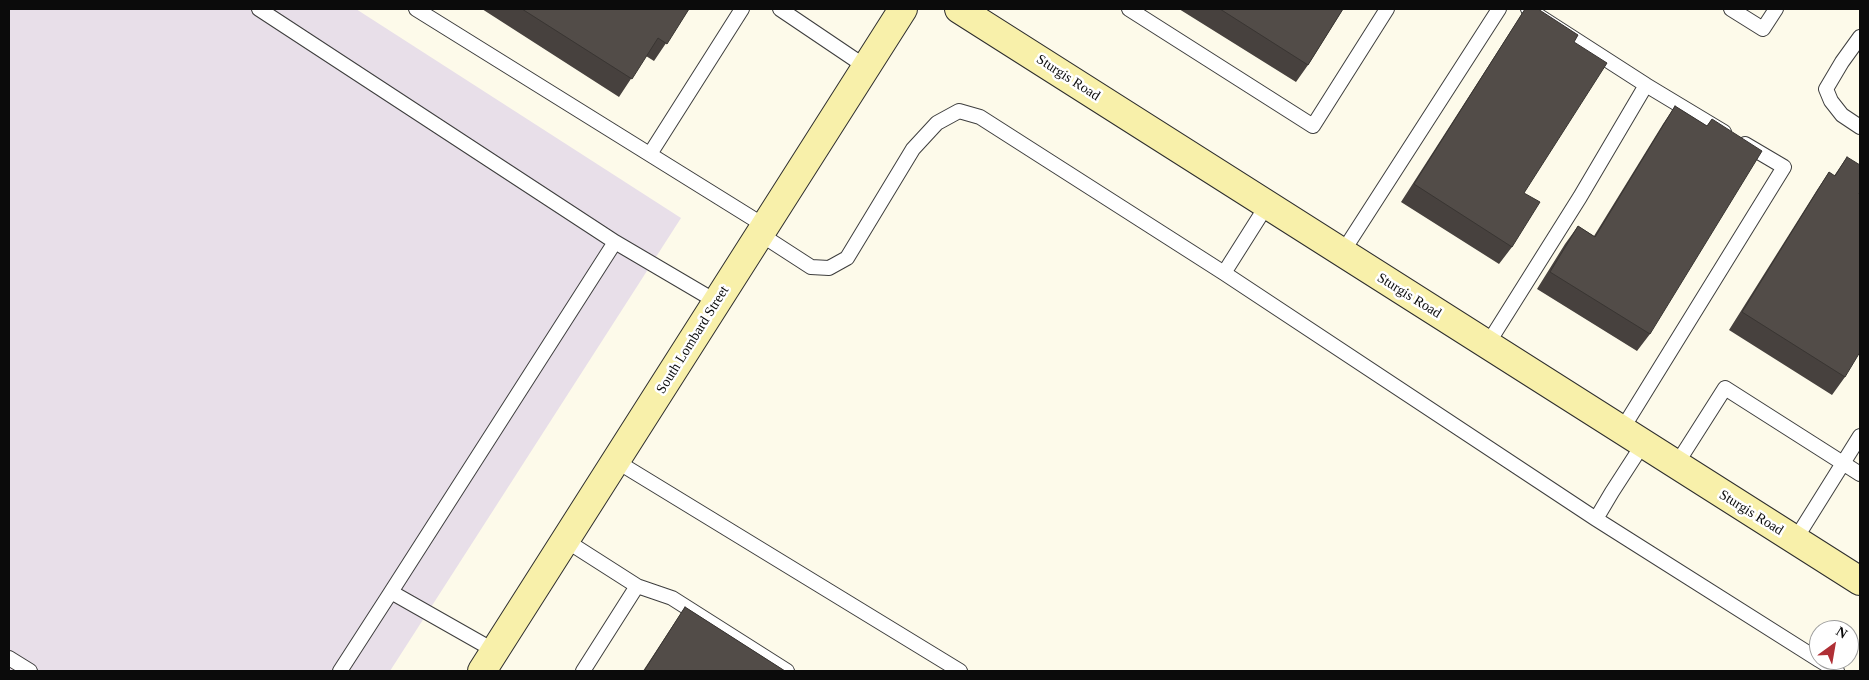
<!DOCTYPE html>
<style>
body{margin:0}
#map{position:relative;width:1869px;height:680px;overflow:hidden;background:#fdfaea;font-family:Georgia,serif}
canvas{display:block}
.frame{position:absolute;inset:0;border:10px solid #0b0b0b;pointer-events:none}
.north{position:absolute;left:1809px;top:620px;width:50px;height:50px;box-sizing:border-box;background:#fff;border:1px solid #9d9d9d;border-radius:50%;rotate:32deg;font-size:14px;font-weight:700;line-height:20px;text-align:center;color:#0b0b0b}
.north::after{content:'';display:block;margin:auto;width:18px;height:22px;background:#af2f35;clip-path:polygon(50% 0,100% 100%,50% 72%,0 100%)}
</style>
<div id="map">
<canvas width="1869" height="680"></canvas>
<div class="frame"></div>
<div class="north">N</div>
</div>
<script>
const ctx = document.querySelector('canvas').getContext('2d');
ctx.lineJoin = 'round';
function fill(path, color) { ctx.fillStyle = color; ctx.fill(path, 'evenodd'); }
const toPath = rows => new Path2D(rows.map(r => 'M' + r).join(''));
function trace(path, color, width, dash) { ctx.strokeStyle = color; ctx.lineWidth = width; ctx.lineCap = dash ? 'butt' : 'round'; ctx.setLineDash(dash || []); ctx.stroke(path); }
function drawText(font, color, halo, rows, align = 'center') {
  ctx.font = font + ' Georgia,serif'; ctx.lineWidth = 5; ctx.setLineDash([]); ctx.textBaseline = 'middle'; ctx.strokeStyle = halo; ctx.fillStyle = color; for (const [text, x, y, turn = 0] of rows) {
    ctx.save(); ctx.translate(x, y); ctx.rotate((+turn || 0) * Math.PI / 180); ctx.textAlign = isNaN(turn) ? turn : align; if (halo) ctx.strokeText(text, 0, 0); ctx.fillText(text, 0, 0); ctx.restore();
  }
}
const industrial = toPath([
 [9,9,356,9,681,218,390,671,9,671]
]);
const lane = toPath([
 [259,9,615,242],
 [416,9,765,226],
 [780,9,866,67],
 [1129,9,1313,126,1387,9],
 [1528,9,1646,85,1724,132],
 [1731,9,1763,29,1776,9],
 [1860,37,1842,62,1826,89,1831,101,1842,115,1860,127],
 [650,154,742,9],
 [760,234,811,267,829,268,847,258,913,149,937,123,959,111,980,117,1224,273,1596,519,1819,660],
 [1342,253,1499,9],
 [1224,273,1267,205],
 [1487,345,1580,197,1646,85],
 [1621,431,1784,167,1745,144],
 [616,461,960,671],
 [1676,465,1725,388,1860,474],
 [1596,519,1612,492,1643,444],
 [565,540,637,586,583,671],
 [1795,540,1860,436],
 [637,586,672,598,787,671],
 [391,592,615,242,717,302],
 [9,658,30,671],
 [1819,660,1837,671],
 [340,671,391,592,495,651]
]);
const secondary = toPath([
 [959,9,1860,581],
 [482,671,903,9]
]);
const wall = toPath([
 [482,9,689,9,654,61,646,56,619,97],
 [1179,9,1343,9,1308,65,1296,82],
 [1525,9,1574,42,1524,193,1512,247,1499,264,1401,202],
 [1675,106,1707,126,1712,119,1650,334,1637,351,1537,289,1565,244,1578,226,1594,236,1663,124],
 [1847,157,1859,194,1845,377,1832,395,1729,330,1817,190,1829,172,1834,176],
 [685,607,785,671,643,671]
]);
const building = toPath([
 [522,9,689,9,667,44,658,38,632,79,522,9],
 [1220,9,1343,9,1308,65,1220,9],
 [1525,9,1538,9,1578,35,1574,42,1607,63,1524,193,1540,202,1512,247,1414,184,1525,9],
 [1675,106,1707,126,1712,119,1762,151,1650,334,1550,272,1578,226,1595,237,1675,106],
 [1847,157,1860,165,1860,191,1859,194,1860,194,1860,352,1845,377,1742,312,1829,172,1835,176,1847,157],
 [685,607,785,671,644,671,685,607]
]);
const streetNames = [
 ["Sturgis Road",1068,78,33],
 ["Sturgis Road",1409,296,32],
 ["South Lombard Street",693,340,-58],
 ["Sturgis Road",1751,513,32]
];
fill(industrial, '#e8dfe9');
trace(lane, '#3e3e3e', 16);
trace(secondary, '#2d2d2d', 30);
trace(lane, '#fff', 14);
trace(secondary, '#f8f0aa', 28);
fill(wall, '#47413e');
fill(building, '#524c48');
trace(building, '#393532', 1);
drawText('14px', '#0b0b0b', '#fff', streetNames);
</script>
